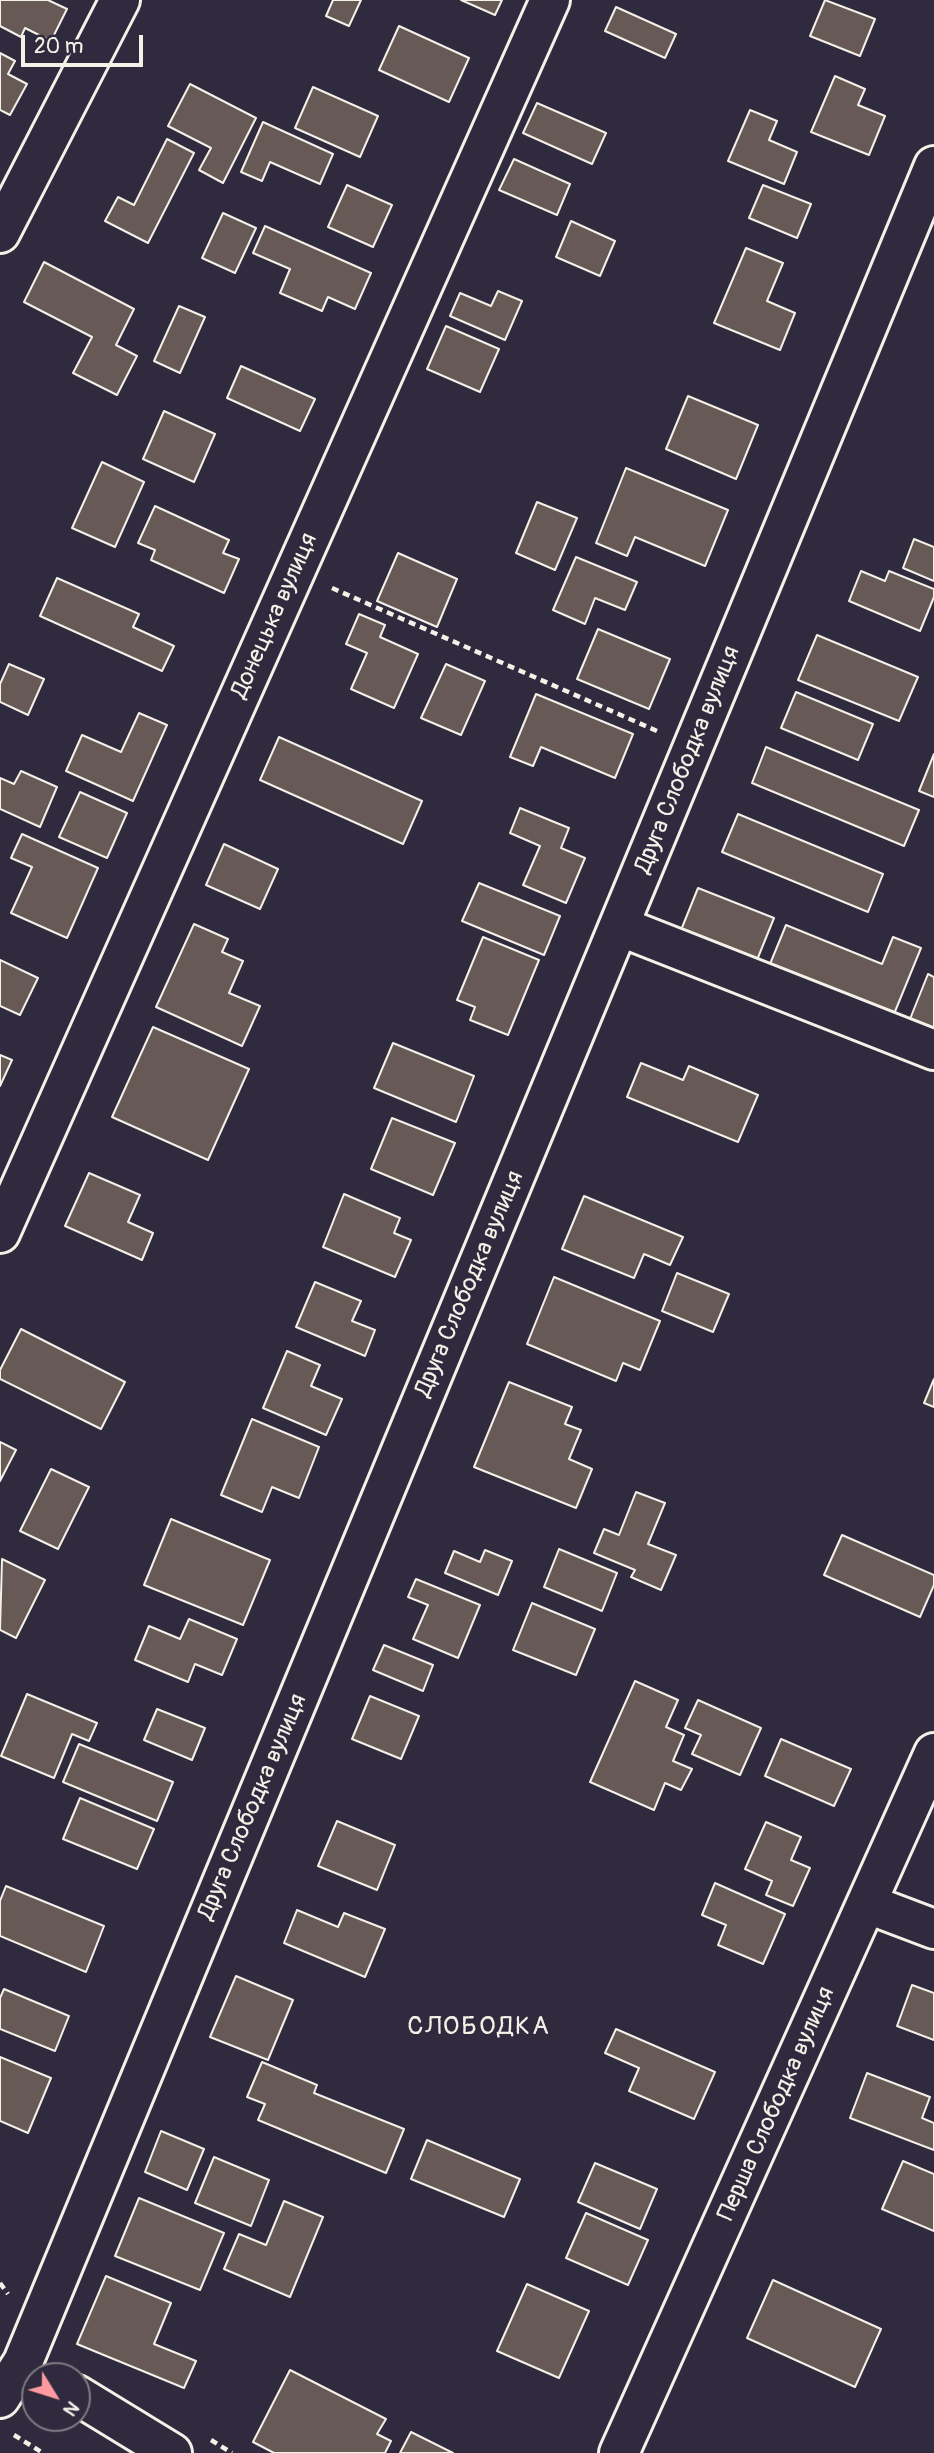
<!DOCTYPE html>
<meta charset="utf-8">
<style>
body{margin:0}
#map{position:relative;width:934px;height:2453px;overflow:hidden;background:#2f2a3d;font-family:Pangolin,sans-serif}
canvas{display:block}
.north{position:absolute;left:21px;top:2362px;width:70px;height:70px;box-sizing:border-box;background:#2f2a3d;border:2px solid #7e7a81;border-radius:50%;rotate:128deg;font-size:19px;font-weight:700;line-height:28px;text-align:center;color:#f4f1e8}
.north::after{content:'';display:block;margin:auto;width:24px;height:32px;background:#ff9aa2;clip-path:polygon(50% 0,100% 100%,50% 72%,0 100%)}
.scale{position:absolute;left:21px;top:35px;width:122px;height:32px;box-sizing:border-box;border:4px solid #f4f1e8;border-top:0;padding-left:9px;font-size:21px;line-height:24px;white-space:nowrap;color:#f4f1e8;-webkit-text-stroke:5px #2f2a3d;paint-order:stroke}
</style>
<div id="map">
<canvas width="934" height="2453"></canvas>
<div class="north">N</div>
<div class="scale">20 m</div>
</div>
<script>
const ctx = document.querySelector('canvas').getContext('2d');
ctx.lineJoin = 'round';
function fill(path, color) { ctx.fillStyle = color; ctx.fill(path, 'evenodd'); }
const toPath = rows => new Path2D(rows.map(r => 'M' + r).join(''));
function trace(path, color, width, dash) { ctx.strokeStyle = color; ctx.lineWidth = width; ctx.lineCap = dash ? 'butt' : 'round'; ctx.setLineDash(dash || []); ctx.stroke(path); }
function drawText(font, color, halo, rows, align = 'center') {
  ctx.font = font + ' Pangolin,sans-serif'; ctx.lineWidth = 5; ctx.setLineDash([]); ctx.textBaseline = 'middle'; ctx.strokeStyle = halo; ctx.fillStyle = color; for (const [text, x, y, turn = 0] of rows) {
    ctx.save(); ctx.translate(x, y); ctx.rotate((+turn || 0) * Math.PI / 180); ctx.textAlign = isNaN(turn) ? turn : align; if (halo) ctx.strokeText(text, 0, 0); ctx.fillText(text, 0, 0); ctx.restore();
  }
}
const building = toPath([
 [0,0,48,0,67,9,51,41,25,28,21,37,0,26,0,0],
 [333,0,361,0,349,26,326,16,333,0],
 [461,0,502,0,495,15,461,0],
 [825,0,875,19,860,56,810,36,825,0],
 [616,7,676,34,665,58,605,31,616,7],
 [399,26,469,58,449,102,379,70,399,26],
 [0,53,15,61,8,74,27,84,10,115,0,110,0,53],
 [835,76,865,89,858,105,885,116,869,155,811,132,835,76],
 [190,84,256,118,223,183,199,170,211,148,168,126,190,84],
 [313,87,378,116,360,157,295,128,313,87],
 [537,103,606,133,592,164,523,133,537,103],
 [750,110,777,121,769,140,797,152,784,184,728,161,750,110],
 [263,122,333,154,320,184,270,162,262,181,241,172,263,122],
 [167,139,194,153,148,243,105,221,118,197,134,205,167,139],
 [514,159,570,184,557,215,499,190,514,159],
 [347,185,392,205,373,247,328,227,347,185],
 [763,185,811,204,797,238,749,218,763,185],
 [223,213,256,228,235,273,202,258,223,213],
 [571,221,615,241,600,276,556,257,571,221],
 [265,226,371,273,355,309,328,297,322,311,280,293,290,269,253,253,265,226],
 [746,248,783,263,767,301,795,313,780,350,714,323,746,248],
 [44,262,134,309,116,345,137,356,117,395,73,373,92,337,24,302,44,262],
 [498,291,522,301,505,340,450,316,460,293,491,306,498,291],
 [179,306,205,317,180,373,154,361,179,306],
 [446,326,499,349,480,392,427,369,446,326],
 [241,366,315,399,300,431,227,398,241,366],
 [688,396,758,425,736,479,666,449,688,396],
 [164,411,215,434,194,482,143,459,164,411],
 [102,462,144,482,115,547,72,528,102,462],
 [626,468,728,510,705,566,635,537,627,556,596,543,626,468],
 [537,502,577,518,555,570,516,553,537,502],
 [155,506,229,540,223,553,239,559,224,593,151,560,155,550,138,543,155,506],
 [914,539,934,547,934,581,903,568,914,539],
 [398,553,457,579,437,627,377,601,398,553],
 [576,557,637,582,625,610,595,598,585,624,553,610,576,557],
 [861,571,885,581,889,571,934,589,934,597,920,631,849,601,861,571],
 [57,578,139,614,133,627,174,646,162,671,40,616,57,578],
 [359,614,385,625,380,637,418,654,394,708,351,689,367,653,346,644,359,614],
 [598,629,670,659,649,709,577,679,598,629],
 [817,635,918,677,899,721,798,680,817,635],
 [9,664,44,679,28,715,0,702,0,684,9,664],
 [446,664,485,681,461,735,421,718,446,664],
 [796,692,873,724,858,760,781,728,796,692],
 [536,694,633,734,615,778,541,747,533,766,510,757,536,694],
 [139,713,167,725,133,801,66,771,82,735,121,752,139,713],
 [279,737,422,801,403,844,260,780,279,737],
 [766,747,919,810,904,846,752,783,766,747],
 [934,754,934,797,919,791,934,754],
 [21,771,57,787,40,827,0,809,0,778,14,784,21,771],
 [80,792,127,813,107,858,59,837,80,792],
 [520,808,569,828,561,848,585,858,566,903,523,885,540,846,510,833,520,808],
 [738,814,883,874,868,912,722,852,738,814],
 [22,834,98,868,67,938,11,913,32,867,11,858,22,834],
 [224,844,278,869,260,909,206,885,224,844],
 [479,883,560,916,544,955,462,921,479,883],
 [698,888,774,918,757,960,681,930,698,888],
 [194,924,228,939,222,952,243,961,229,993,260,1006,242,1046,156,1007,194,924],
 [786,925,882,964,893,937,921,948,894,1014,770,964,786,925],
 [483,937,539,960,508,1035,470,1020,475,1007,457,1000,483,937],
 [0,960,38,978,20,1015,0,1006,0,960],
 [928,974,934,977,934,1035,908,1024,928,974],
 [153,1027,249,1069,208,1160,112,1117,153,1027],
 [393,1043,474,1076,456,1122,374,1088,393,1043],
 [0,1055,12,1060,0,1086,0,1055],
 [641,1063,683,1080,689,1066,758,1095,738,1142,627,1097,641,1063],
 [392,1118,455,1143,433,1195,371,1169,392,1118],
 [89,1173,140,1195,128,1222,153,1233,142,1260,65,1226,89,1173],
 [344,1194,400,1218,394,1233,411,1240,395,1277,323,1247,344,1194],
 [584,1196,683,1237,670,1265,644,1254,634,1278,562,1249,584,1196],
 [677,1273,729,1294,713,1332,662,1311,677,1273],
 [554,1277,660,1321,640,1370,623,1363,616,1381,527,1344,554,1277],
 [315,1282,361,1301,352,1321,375,1330,365,1356,296,1327,315,1282],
 [21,1329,125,1382,101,1429,0,1379,0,1370,21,1329],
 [287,1351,320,1365,311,1386,342,1399,326,1435,263,1408,287,1351],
 [934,1379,934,1407,924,1403,934,1379],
 [509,1382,572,1407,565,1424,581,1430,569,1459,592,1469,576,1508,474,1467,509,1382],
 [252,1419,319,1447,299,1498,272,1487,262,1512,221,1495,252,1419],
 [0,1442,16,1450,0,1481,0,1442],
 [51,1469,89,1487,58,1549,20,1531,51,1469],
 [636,1492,665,1503,648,1544,676,1555,661,1590,631,1577,635,1570,594,1553,604,1529,619,1535,636,1492],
 [171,1519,270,1560,243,1625,144,1585,171,1519],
 [842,1535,934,1575,934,1585,920,1617,824,1575,842,1535],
 [559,1549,617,1573,602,1611,544,1587,559,1549],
 [485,1550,512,1561,498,1595,445,1573,454,1551,480,1562,485,1550],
 [2,1559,45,1580,16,1638,0,1630,2,1559],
 [416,1579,480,1605,458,1658,413,1639,428,1605,408,1597,416,1579],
 [532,1603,595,1629,576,1675,513,1650,532,1603],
 [189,1619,237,1639,222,1675,195,1664,188,1682,135,1660,149,1626,180,1639,189,1619],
 [384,1645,433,1665,423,1691,373,1670,384,1645],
 [635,1681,678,1700,666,1727,684,1735,673,1761,692,1769,681,1790,665,1783,654,1810,590,1782,635,1681],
 [27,1694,97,1723,89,1741,72,1734,54,1778,1,1756,27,1694],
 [370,1696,419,1716,401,1759,352,1739,370,1696],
 [698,1700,761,1728,740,1775,692,1754,701,1735,685,1728,698,1700],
 [157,1709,205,1728,192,1760,144,1740,157,1709],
 [781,1739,851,1769,834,1806,765,1776,781,1739],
 [79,1744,173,1782,157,1821,63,1782,79,1744],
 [80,1798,154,1829,137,1869,63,1839,80,1798],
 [337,1821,395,1845,377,1890,318,1866,337,1821],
 [766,1822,801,1837,791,1860,810,1868,793,1906,766,1895,772,1881,745,1869,766,1822],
 [715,1883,785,1914,763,1964,718,1945,726,1925,702,1915,715,1883],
 [6,1886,104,1926,86,1972,0,1936,0,1901,6,1886],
 [297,1910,338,1927,344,1913,385,1929,365,1977,284,1943,297,1910],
 [236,1976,293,2000,268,2060,210,2037,236,1976],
 [912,1985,934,1993,934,2040,897,2026,912,1985],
 [4,1989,69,2016,55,2051,0,2029,0,1998,4,1989],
 [616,2029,715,2072,694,2119,629,2091,639,2068,605,2053,616,2029],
 [0,2057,51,2078,28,2133,0,2121,0,2057],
 [262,2062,317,2085,314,2093,404,2129,386,2173,258,2120,265,2104,247,2097,262,2062],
 [867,2073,930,2097,922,2118,934,2123,934,2150,850,2118,867,2073],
 [161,2131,204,2149,187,2190,145,2172,161,2131],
 [427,2140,520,2179,504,2217,411,2179,427,2140],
 [214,2157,269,2180,251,2226,195,2203,214,2157],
 [903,2161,934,2174,934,2231,882,2209,903,2161],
 [595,2163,657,2189,640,2229,578,2202,595,2163],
 [139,2198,224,2233,200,2290,115,2256,139,2198],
 [284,2201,323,2217,290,2297,224,2269,239,2234,266,2245,284,2201],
 [586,2213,648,2240,628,2285,566,2258,586,2213],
 [106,2276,171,2303,154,2344,196,2361,184,2388,77,2344,106,2276],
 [773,2280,881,2329,855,2387,747,2338,773,2280],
 [527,2284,589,2311,559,2378,497,2351,527,2284],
 [290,2370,386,2419,377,2434,391,2441,385,2453,274,2453,253,2442,290,2370],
 [411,2432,453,2453,400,2453,411,2432]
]);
const path = toPath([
 [332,588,657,731],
 [0,2283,8,2294],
 [14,2435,43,2453],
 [211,2440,232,2453]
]);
const minor = toPath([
 [0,233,120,0],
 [619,926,934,1050],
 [0,1233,550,0],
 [868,1904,934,1929],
 [77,2395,172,2453],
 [0,2398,23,2362,934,166],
 [619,2453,934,1753]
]);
const streetNames = [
 ["Донецька вулиця",275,616,-66],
 ["Друга Слободка вулиця",688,760,-68],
 ["Друга Слободка вулиця",470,1284,-67],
 ["Друга Слободка вулиця",253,1807,-67],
 ["Перша Слободка вулиця",777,2104,-66]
];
const neighbourhoodNames = [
 ["СЛОБОДКА",479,2027]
];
fill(building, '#675a56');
trace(building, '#f4f1e8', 2);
trace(minor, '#f4f1e8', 44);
trace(path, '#f4f1e8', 4.5, [7, 5]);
trace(minor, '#2f2a3d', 38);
drawText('24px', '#f4f1e8', '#2f2a3d', streetNames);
ctx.letterSpacing = '2px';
drawText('26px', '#f4f1e8', '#2f2a3d', neighbourhoodNames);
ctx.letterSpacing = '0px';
</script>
